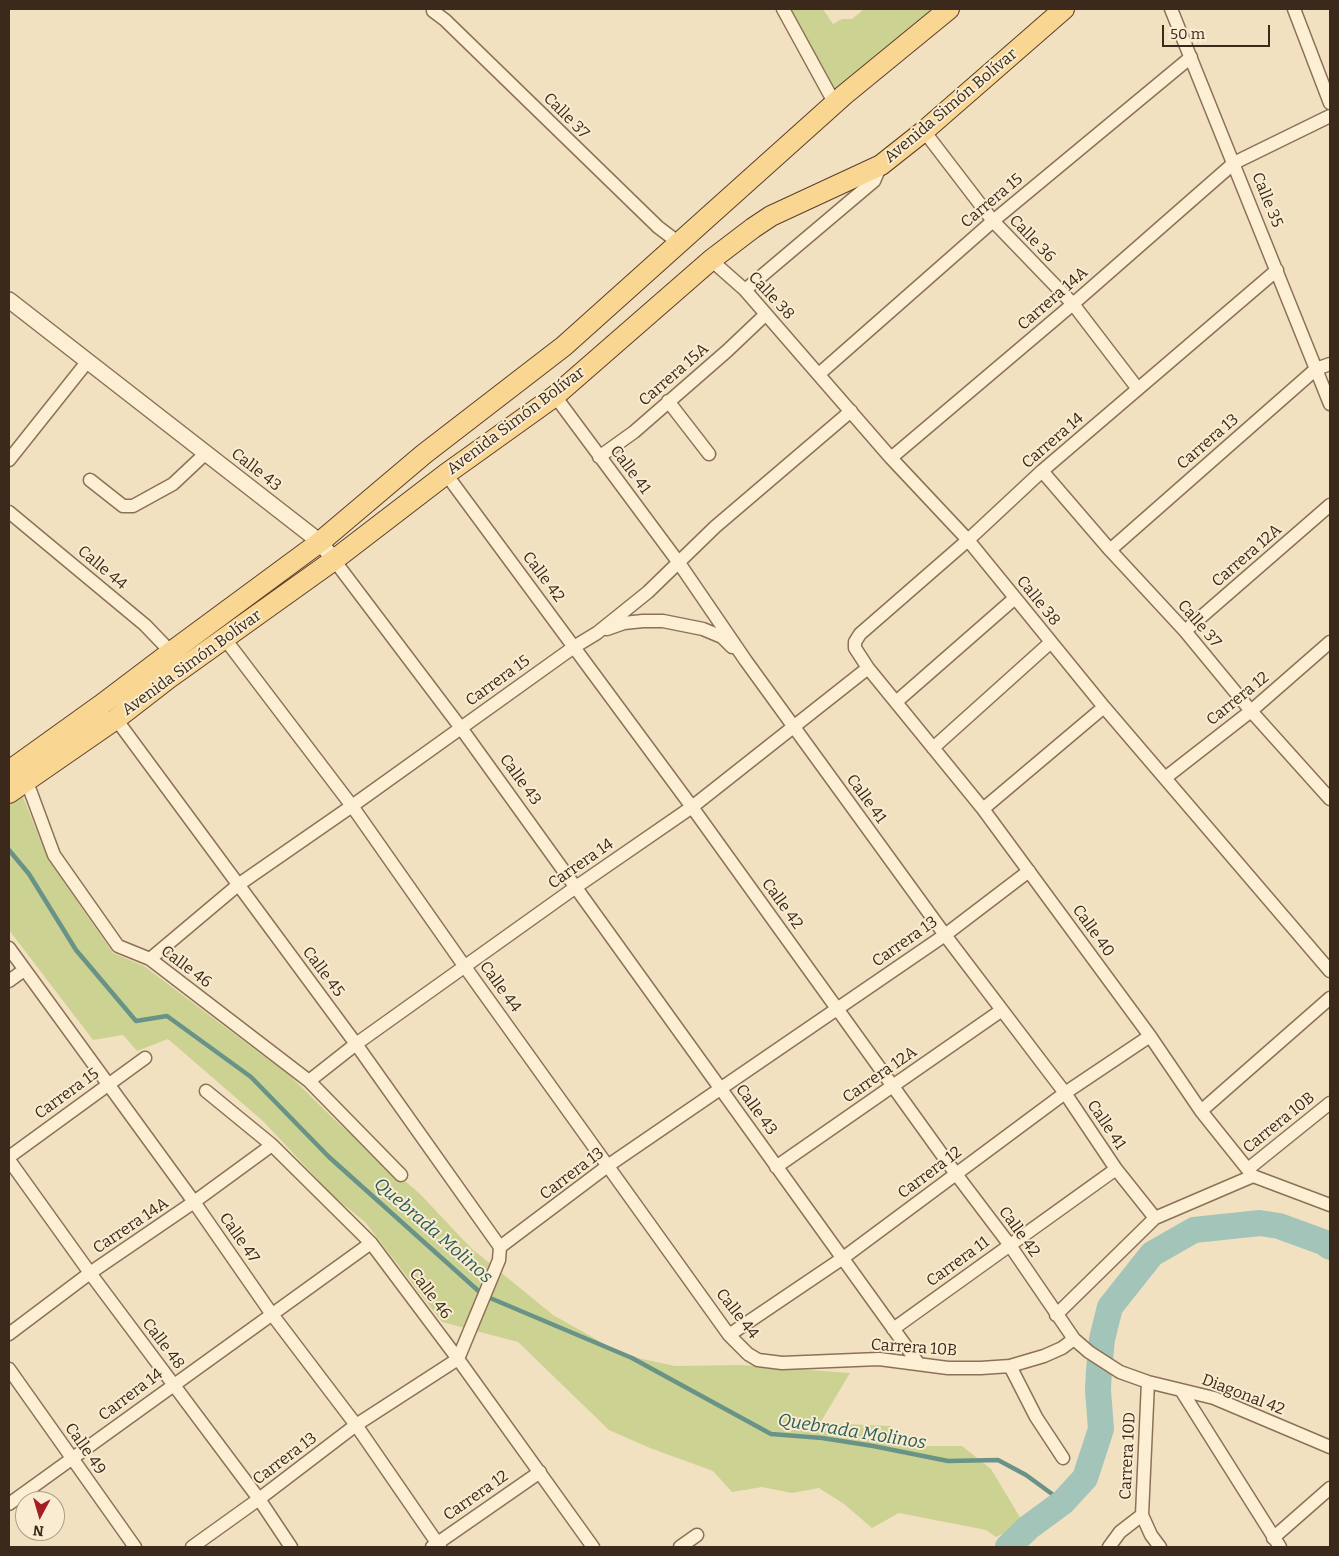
<!DOCTYPE html>
<meta charset="utf-8">
<style>
body{margin:0}
#map{position:relative;width:1339px;height:1556px;overflow:hidden;background:#f2e1c0;font-family:Bitter,serif}
canvas{display:block}
.frame{position:absolute;inset:0;border:10px solid #3b2a1c;pointer-events:none}
.north{position:absolute;left:15px;top:1491px;width:50px;height:50px;box-sizing:border-box;background:#f9ecd0;border:1px solid #ad9e88;border-radius:50%;rotate:186deg;font-size:14px;font-weight:700;line-height:20px;text-align:center;color:#3b2a1c}
.north::after{content:'';display:block;margin:auto;width:18px;height:22px;background:#a31f25;clip-path:polygon(50% 0,100% 100%,50% 72%,0 100%)}
.scale{position:absolute;left:1162px;top:25px;width:108px;height:22px;box-sizing:border-box;border:2px solid #3b2a1c;border-top:0;padding-left:6px;font-size:15px;line-height:18px;white-space:nowrap;color:#3b2a1c;-webkit-text-stroke:4px #f9ecd0;paint-order:stroke}
</style>
<div id="map">
<canvas width="1339" height="1556"></canvas>
<div class="frame"></div>
<div class="north">N</div>
<div class="scale">50 m</div>
</div>
<script>
const ctx = document.querySelector('canvas').getContext('2d');
ctx.lineJoin = 'round';
function fill(path, color) { ctx.fillStyle = color; ctx.fill(path, 'evenodd'); }
const toPath = rows => new Path2D(rows.map(r => 'M' + r).join(''));
function trace(path, color, width, dash) { ctx.strokeStyle = color; ctx.lineWidth = width; ctx.lineCap = dash ? 'butt' : 'round'; ctx.setLineDash(dash || []); ctx.stroke(path); }
function drawText(font, color, halo, rows, align = 'center') {
  ctx.font = font + ' Bitter,serif'; ctx.lineWidth = 4; ctx.setLineDash([]); ctx.textBaseline = 'middle'; ctx.strokeStyle = halo; ctx.fillStyle = color; for (const [text, x, y, turn = 0] of rows) {
    ctx.save(); ctx.translate(x, y); ctx.rotate((+turn || 0) * Math.PI / 180); ctx.textAlign = isNaN(turn) ? turn : align; if (halo) ctx.strokeText(text, 0, 0); ctx.fillText(text, 0, 0); ctx.restore();
  }
}
const green = toPath([
 [783,9,823,9,833,24,842,19,852,19,864,9,949,9,835,104],
 [19,787,48,859,113,953,144,966,290,1076,336,1121,420,1194,471,1248,553,1315,624,1355,675,1366,742,1365,850,1373,820,1423,890,1426,901,1446,962,1446,991,1469,1024,1524,996,1537,986,1530,899,1513,872,1528,844,1504,819,1488,792,1493,762,1487,732,1492,713,1471,650,1448,609,1430,518,1342,442,1322,365,1222,333,1196,264,1122,168,1039,137,1051,123,1035,93,1040,9,930,9,796]
]);
const stream = toPath([
 [9,850,29,874,76,950,136,1021,167,1016,251,1077,329,1157,483,1295,632,1358,771,1434,822,1438,873,1446,948,1461,998,1460,1026,1475,1063,1502]
]);
const river = toPath([
 [1008,1547,1029,1527,1063,1502,1085,1478,1101,1429,1098,1390,1099,1370,1102,1339,1110,1307,1152,1254,1194,1230,1260,1223,1279,1226,1323,1242,1330,1247]
]);
const minor = toPath([
 [783,9,835,104],
 [1171,9,1330,404],
 [1294,9,1330,103],
 [433,11,445,20,658,227,679,243],
 [924,131,993,221,1073,304,1138,389],
 [711,260,745,290,891,458,968,540,1104,707,1330,971],
 [1277,270,1042,471,968,540,860,634,855,642,855,648,868,668,983,809,1150,1036,1201,1111,1253,1176,1330,1205],
 [745,290,874,181,881,165],
 [819,374,993,221,1191,57],
 [555,396,679,563,746,661,945,935,1065,1093,1116,1169,1155,1218],
 [668,401,709,454],
 [599,457,634,432,727,351,766,314],
 [891,458,1073,304,1234,163,1330,116],
 [9,460,87,362],
 [1042,471,1110,550,1185,631,1251,711,1330,799],
 [446,474,692,807,956,1174,1009,1244,1074,1339,1089,1352,1120,1372,1148,1382,1214,1398,1330,1447],
 [90,480,123,506,133,506,173,484,206,453],
 [9,512,145,625,171,652],
 [1110,550,1316,369,1330,364],
 [334,560,461,728,918,1363],
 [607,629,624,623,643,621,663,621,703,629,722,637,732,647],
 [1185,631,1330,505],
 [225,639,352,806,465,967,729,1335,748,1354,758,1360,782,1363,879,1359,948,1368,981,1368,1010,1366,1044,1356,1062,1348,1074,1339],
 [896,702,1015,598],
 [116,719,356,1044,500,1247],
 [933,748,1051,642],
 [1165,778,1251,711,1330,642],
 [27,782,54,855,118,946,150,959,309,1081,401,1175],
 [983,809,1104,707],
 [9,948,194,1202,271,1313,356,1425,440,1547],
 [150,959,238,885,352,806,574,647,597,633,648,592,715,527,851,411],
 [9,981,24,970],
 [309,1081,356,1044,576,887,692,807,868,668],
 [206,1091,272,1145,371,1243,458,1359,593,1547],
 [1201,1111,1330,998],
 [9,1157,145,1058],
 [9,1160,90,1273,259,1499,291,1547],
 [776,1167,1002,1010],
 [1248,1169,1330,1103],
 [1056,1315,1155,1218,1253,1176],
 [893,1329,1116,1169],
 [9,1334,90,1273,194,1202,272,1145],
 [729,1335,843,1258,1065,1093,1150,1036],
 [1010,1366,1036,1417,1063,1458],
 [9,1369,135,1547],
 [1181,1390,1280,1547],
 [9,1504,371,1243],
 [1142,1515,1151,1535,1160,1547],
 [1273,1538,1330,1488],
 [192,1547,259,1499,356,1425,458,1359,499,1260,500,1247,609,1165,945,935,1029,871],
 [432,1547,540,1472],
 [680,1547,697,1535],
 [1109,1547,1120,1532,1142,1515,1148,1382]
]);
const tertiary = toPath([
 [9,300,320,542,334,560]
]);
const primary = toPath([
 [9,771,101,705,171,652,320,542,424,454,564,346,844,95,949,9],
 [9,793,116,719,169,678,334,560,446,474,555,396,711,260,753,228,771,216,881,165,924,131,1064,9]
]);
const streetNames = [
 ["Avenida Simón Bolívar",951,106,-40],
 ["Calle 37",566,116,45],
 ["Calle 35",1267,200,68],
 ["Carrera 15",992,201,-40],
 ["Calle 36",1032,239,46],
 ["Calle 38",771,296,47],
 ["Carrera 14A",1053,299,-41],
 ["Carrera 15A",674,375,-41],
 ["Avenida Simón Bolívar",516,421,-37],
 ["Carrera 14",1053,441,-41],
 ["Carrera 13",1208,442,-41],
 ["Calle 43",256,470,38],
 ["Calle 41",630,470,53],
 ["Carrera 12A",1247,556,-41],
 ["Calle 44",102,568,40],
 ["Calle 42",543,577,53],
 ["Calle 38",1038,601,51],
 ["Calle 37",1199,624,49],
 ["Avenida Simón Bolívar",192,663,-36],
 ["Carrera 15",498,681,-36],
 ["Carrera 12",1238,699,-39],
 ["Calle 43",520,780,54],
 ["Calle 41",866,799,54],
 ["Carrera 14",581,864,-35],
 ["Calle 42",782,904,54],
 ["Calle 40",1093,931,54],
 ["Carrera 13",905,942,-35],
 ["Calle 46",186,967,37],
 ["Calle 45",323,972,53],
 ["Calle 44",500,987,54],
 ["Carrera 12A",880,1075,-35],
 ["Carrera 15",67,1094,-36],
 ["Calle 43",756,1110,54],
 ["Carrera 10B",1279,1123,-39],
 ["Calle 41",1106,1125,56],
 ["Carrera 12",930,1173,-37],
 ["Carrera 13",572,1174,-37],
 ["Carrera 14A",131,1226,-34],
 ["Calle 42",1019,1232,54],
 ["Calle 47",239,1238,55],
 ["Carrera 11",958,1262,-36],
 ["Calle 46",430,1294,53],
 ["Calle 44",737,1314,52],
 ["Calle 48",163,1344,53],
 ["Carrera 10B",914,1348,4],
 ["Carrera 14",131,1395,-37],
 ["Diagonal 42",1243,1395,21],
 ["Calle 49",85,1449,55],
 ["Carrera 10D",1128,1456,-87],
 ["Carrera 13",285,1459,-37],
 ["Carrera 12",476,1496,-35]
];
const waterNames = [
 ["Quebrada Molinos",433,1231,41],
 ["Quebrada Molinos",852,1432,9]
];
fill(green, '#ccd292');
trace(stream, '#699387', 4.5);
trace(river, '#a3c4b9', 26);
trace(minor, '#8d7156', 15);
trace(tertiary, '#8d7156', 18);
trace(primary, '#5a3f2a', 22);
trace(minor, '#fcefd4', 12);
trace(tertiary, '#fcefd4', 15);
trace(primary, '#fad693', 20);
drawText('16px', '#3b2a1c', '#f9ecd0', streetNames);
drawText('italic 18px', '#295d58', '#f9ecd0', waterNames);
</script>
